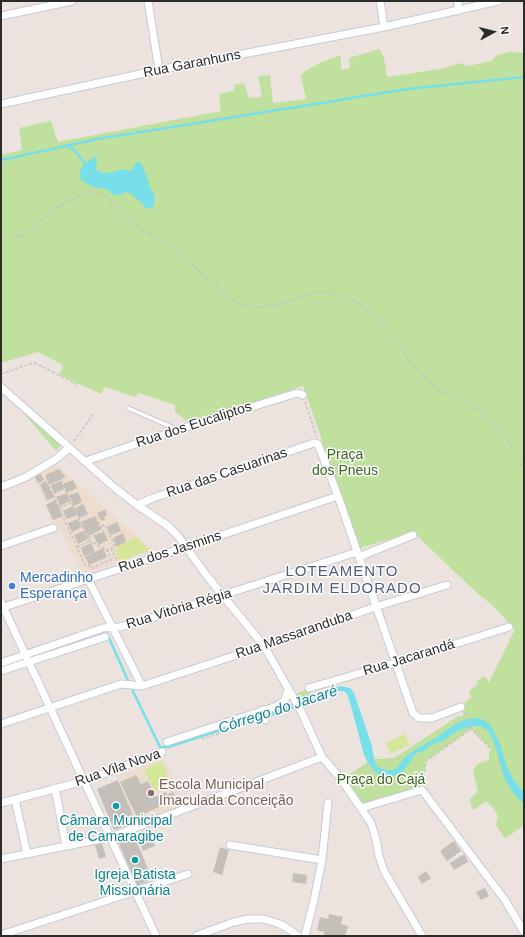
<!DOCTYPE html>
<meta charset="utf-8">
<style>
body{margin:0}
#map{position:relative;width:525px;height:937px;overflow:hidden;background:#ece3de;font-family:Arial,sans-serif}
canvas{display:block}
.frame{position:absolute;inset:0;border:2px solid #2b2b2b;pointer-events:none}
.north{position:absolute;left:473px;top:12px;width:40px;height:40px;-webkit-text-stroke:3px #fff;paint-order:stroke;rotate:83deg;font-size:11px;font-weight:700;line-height:16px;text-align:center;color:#2b2b2b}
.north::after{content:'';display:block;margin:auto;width:14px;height:18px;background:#2b2b2b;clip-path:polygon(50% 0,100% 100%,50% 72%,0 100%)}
</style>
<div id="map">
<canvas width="525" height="937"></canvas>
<div class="frame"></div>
<div class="north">N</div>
</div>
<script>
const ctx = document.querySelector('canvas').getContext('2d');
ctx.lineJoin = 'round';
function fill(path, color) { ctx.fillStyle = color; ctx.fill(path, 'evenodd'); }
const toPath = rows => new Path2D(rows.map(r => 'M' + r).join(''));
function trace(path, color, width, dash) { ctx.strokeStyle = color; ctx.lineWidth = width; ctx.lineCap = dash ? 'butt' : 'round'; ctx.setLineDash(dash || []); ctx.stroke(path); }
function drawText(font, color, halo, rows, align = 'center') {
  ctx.font = font + ' Arial,sans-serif'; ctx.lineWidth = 3; ctx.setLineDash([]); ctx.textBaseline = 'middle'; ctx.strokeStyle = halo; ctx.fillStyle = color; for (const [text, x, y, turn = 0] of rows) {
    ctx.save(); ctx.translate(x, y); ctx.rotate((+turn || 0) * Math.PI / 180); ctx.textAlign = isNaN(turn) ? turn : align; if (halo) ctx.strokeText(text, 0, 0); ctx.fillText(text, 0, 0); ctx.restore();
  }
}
const education = toPath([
 [57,465,154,551,82,574,33,477],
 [164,758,185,806,136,822,117,776]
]);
const green = toPath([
 [379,49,384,57,387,77,446,68,459,63,468,66,491,61,497,55,510,52,524,53,524,825,505,839,496,825,498,816,493,808,486,801,475,809,472,809,470,799,478,791,473,772,476,765,489,760,489,753,491,749,471,729,426,761,422,790,361,808,341,779,353,772,372,759,394,758,457,717,464,715,461,707,463,704,471,698,469,691,477,685,477,681,485,676,489,683,515,629,492,605,477,593,413,532,354,550,318,448,322,440,303,386,275,395,254,404,188,422,175,412,175,405,139,393,135,397,105,387,101,394,59,375,63,365,38,352,1,363,1,155,22,150,19,128,51,121,58,142,221,111,219,94,234,91,234,85,244,83,249,98,262,97,258,76,270,75,273,103,306,99,301,76,305,71,322,62,341,55,341,70,350,68,349,58],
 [21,408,59,443,60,446,56,451,20,409],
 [309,689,312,696,296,703,291,695]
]);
const pitch = toPath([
 [136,537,150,550,119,561,115,550,118,549,117,547],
 [405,734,410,745,390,754,386,743],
 [161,761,171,784,154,791,144,769]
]);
const water = toPath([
 [95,157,97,157,96,170,104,173,114,172,121,169,131,171,135,164,137,162,141,163,149,182,149,187,154,194,155,198,153,207,148,209,146,208,143,204,136,199,133,195,127,192,118,195,114,195,106,189,93,187,81,180,80,170,85,163],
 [339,686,350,688,354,693,372,746,375,764,379,768,387,770,393,770,397,768,404,758,413,751,439,736,443,732,457,723,468,719,478,718,484,720,491,726,499,741,507,767,513,779,524,793,524,805,512,791,505,780,493,739,488,731,480,726,473,726,457,731,444,740,429,746,424,751,416,753,405,769,398,774,392,777,386,777,378,774,373,769,367,761,364,755,351,706,347,694,344,691,340,691,332,693,307,704,269,717,267,713]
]);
const stream = toPath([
 [68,146,76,152,85,163],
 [1,160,98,139,408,89,524,77],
 [107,635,110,640,129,683,160,747,168,747,271,714]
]);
const building = toPath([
 [59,469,66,477,49,485,45,475],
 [41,474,44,480,38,483,35,477],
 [73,480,77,488,67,493,63,484],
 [46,481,54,497,47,500,40,484],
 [61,481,64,489,54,494,51,485],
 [78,492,82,502,74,506,69,495],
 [67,493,70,501,60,506,56,497],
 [55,500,63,516,53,520,46,505],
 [83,504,88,514,79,518,75,508],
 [73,506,77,515,67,519,63,511],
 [105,510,107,515,104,517,105,520,101,521,97,513],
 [95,516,101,530,88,536,81,522],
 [78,519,82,527,72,532,68,523],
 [117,522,121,531,111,535,107,527],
 [84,531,88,539,78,544,74,535],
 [104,532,108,540,98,545,94,536],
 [123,533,126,542,116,547,113,538],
 [91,543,95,552,84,556,81,548],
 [103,548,107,557,89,565,85,557],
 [136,775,141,784,148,781,156,797,166,792,167,795,173,792,176,799,137,817,120,782],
 [118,780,136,822,114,830,97,789],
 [148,829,155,846,143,851,136,834],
 [134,835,152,879,137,886,118,841],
 [454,841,461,851,447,861,440,851],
 [102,843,106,857,99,859,95,845],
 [220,847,229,850,222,875,213,872],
 [464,854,468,862,454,870,450,863],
 [426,871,431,878,422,884,418,877],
 [293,873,307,875,306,884,292,882],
 [485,888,489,896,481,900,476,892],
 [329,914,343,917,341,924,348,926,345,936,324,936,324,932,317,930,320,917,328,919]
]);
const path = toPath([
 [1,238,22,235,33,229,51,211,87,191,106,195,128,220,143,231,160,239,174,249,229,298,252,308,278,305,312,292,328,292,354,301,372,312,390,331,412,365,436,389,459,399,480,412,507,439,524,470],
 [1,374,29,364,35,363,78,385],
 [305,402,317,437],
 [74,441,94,413],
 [61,481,90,541,107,550,111,560,93,567,94,570],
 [49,486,85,565,92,567],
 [59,508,71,503],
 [101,526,105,525,115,547,107,550],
 [88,538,103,532,96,516],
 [77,547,90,541],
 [111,548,118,563],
 [464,713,471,729],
 [202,739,234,729],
 [423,782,426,761,471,729,491,749]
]);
const lane = toPath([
 [128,408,176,429]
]);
const street = toPath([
 [148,1,159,70],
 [380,1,384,27],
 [458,1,458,11],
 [1,16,72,1],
 [1,104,159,70,384,27,498,1],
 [1,387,115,488,137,505,168,526,178,536,207,576,264,646,300,709,322,757,341,779,371,823,376,839,379,856,384,871,422,936],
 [86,461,177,430,297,393,303,395],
 [1,487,24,478,56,459,69,448],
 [137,505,153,498,314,443,318,444,338,496,413,713,419,718,432,718,461,707],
 [1,546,53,528],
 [359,557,413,535],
 [88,579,142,686],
 [1,602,156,936],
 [1,608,186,547,338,496],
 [1,663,103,628,119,627,136,623,357,552],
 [1,671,105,637],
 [309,688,395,663,509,627],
 [262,710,265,720],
 [1,724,121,684,142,686,264,646,375,607,447,585],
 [167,742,277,706,285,700,288,690],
 [55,788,66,846],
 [15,799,27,854],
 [1,803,84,781,162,752],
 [361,808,422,790,505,900,524,932],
 [230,845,322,860],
 [1,859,111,837,322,757],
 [1,935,188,874],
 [196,936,234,922,248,919,264,919,280,924,290,930,298,936],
 [305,936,314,900,322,860,328,803]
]);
const markers = [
 [12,586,4,"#3f7fe0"],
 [151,793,4,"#8d6e63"],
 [116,806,4,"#0f9aa8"],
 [135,860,4,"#0f9aa8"]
];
const streetNames = [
 ["Rua Garanhuns",192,64,-11],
 ["Rua dos Eucaliptos",194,425,-18],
 ["Rua das Casuarinas",227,473,-19],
 ["Rua dos Jasmins",170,552,-18],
 ["Rua Vitória Régia",179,609,-17],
 ["Rua Massaranduba",294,635,-19],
 ["Rua Jacarandá",409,658,-17],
 ["Rua Vila Nova",118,768,-19]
];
const parkNames = [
 ["Praça",345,455],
 ["dos Pneus",345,471],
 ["Praça do Cajá",381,780]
];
const shopNames = [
 ["Mercadinho",20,578],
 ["Esperança",20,594]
];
const educationNames = [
 ["Escola Municipal",159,785],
 ["Imaculada Conceição",159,801]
];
const cultureNames = [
 ["Câmara Municipal",116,821],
 ["de Camaragibe",116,837],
 ["Igreja Batista",135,875],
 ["Missionária",135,891]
];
const neighbourhoodNames = [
 ["LOTEAMENTO",342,572],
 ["JARDIM ELDORADO",342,589]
];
const waterNames = [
 ["Córrego do Jacaré",278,710,-18]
];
fill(education, '#edddce');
fill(green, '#c0e09d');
fill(pitch, '#d4e799');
fill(water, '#76dfe9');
trace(stream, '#76dfe9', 2.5);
fill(building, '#c5bfb9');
trace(lane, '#c6cbd4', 5.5);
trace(street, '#c6cbd4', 9);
trace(path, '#c4c4c4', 1.5, [3, 2]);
trace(lane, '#fff', 3.5);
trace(street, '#fff', 7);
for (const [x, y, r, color] of markers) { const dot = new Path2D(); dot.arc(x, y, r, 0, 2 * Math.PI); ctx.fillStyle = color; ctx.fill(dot); trace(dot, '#fff', 1.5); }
drawText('14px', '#2b2b2b', '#fff', streetNames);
drawText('14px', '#39651e', '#fff', parkNames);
drawText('14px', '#366cbe', '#fff', shopNames, 'left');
drawText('14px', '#785e54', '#fff', educationNames, 'left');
drawText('14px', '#0d838f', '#fff', cultureNames);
ctx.letterSpacing = '1px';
drawText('15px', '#4d5d7a', '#fff', neighbourhoodNames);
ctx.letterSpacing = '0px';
drawText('italic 15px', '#138197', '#fff', waterNames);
</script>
